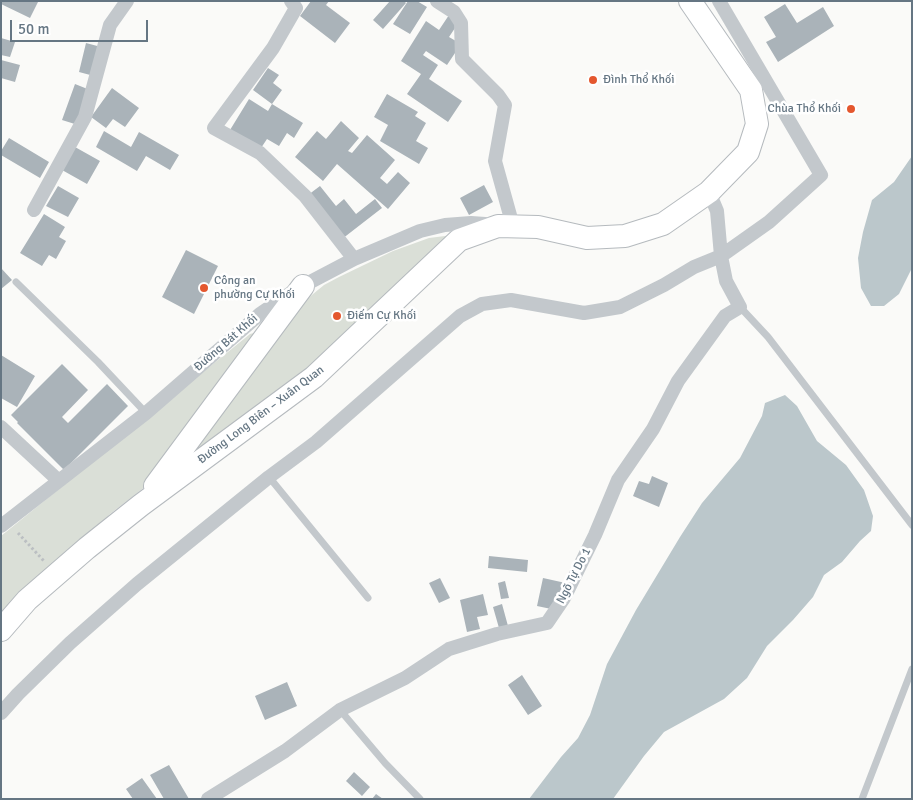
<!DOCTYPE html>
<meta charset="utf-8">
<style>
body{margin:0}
#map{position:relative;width:913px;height:800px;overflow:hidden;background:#fafaf8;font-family:Signika,sans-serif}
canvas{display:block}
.frame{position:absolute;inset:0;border:2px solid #657683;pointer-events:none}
.scale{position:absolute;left:10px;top:20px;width:138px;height:22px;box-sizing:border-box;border:2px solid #657683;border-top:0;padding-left:6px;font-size:15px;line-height:18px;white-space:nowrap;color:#657683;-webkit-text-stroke:4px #fff;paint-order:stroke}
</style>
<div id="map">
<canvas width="913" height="800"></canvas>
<div class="frame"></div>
<div class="scale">50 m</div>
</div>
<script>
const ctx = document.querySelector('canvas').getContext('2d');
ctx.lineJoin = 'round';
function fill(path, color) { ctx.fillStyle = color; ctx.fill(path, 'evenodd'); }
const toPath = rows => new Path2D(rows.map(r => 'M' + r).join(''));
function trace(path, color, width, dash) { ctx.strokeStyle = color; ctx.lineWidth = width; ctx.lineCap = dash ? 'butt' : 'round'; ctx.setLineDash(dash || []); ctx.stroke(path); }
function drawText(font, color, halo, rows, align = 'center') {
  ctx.font = font + ' Signika,sans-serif'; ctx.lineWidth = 5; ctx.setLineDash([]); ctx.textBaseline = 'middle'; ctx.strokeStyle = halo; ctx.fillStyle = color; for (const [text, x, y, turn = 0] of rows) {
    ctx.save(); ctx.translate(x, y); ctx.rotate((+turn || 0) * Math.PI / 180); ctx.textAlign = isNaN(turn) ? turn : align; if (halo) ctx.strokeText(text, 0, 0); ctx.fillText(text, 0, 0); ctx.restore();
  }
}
const green = toPath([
 [453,235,299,376,176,472,307,299,324,285,339,277,393,251,429,238],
 [254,333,255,334,146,486,110,514,97,528,1,617,1,536,250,334]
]);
const water = toPath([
 [912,156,912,268,899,294,884,306,871,306,861,288,858,258,863,232,872,200,894,182],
 [785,395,797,406,817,441,846,465,864,490,873,516,871,531,860,541,842,562,824,575,813,597,793,620,767,646,747,678,724,699,664,732,644,756,613,799,529,799,561,757,578,738,590,715,607,664,636,610,680,537,702,503,740,458,762,416,765,403]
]);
const building = toPath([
 [1,1,37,1,38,2,30,18,1,4],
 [311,1,329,1,326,5,350,23,335,43,300,16],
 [390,1,404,1,406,3,383,29,373,20],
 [408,1,417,1,427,7,410,34,393,24],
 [785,4,797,23,823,7,834,26,778,62,766,42,776,37,764,17],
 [449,15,459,22,449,37,461,44,447,65,426,51,423,55,438,65,429,79,462,101,448,122,407,94,421,74,401,61,426,21,439,30],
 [1,38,15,42,10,57,1,55],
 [86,43,101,47,94,76,79,72],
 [1,60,20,65,15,82,1,78],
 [268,68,279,75,273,83,282,90,272,104,253,90],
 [75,84,90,90,78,125,62,120],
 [112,88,139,108,125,127,113,119,106,128,91,117],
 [387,94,418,112,415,116,426,123,416,141,428,148,419,164,380,141,388,125,374,117],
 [249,99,268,111,272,104,303,123,294,138,287,133,279,146,267,139,261,148,230,130],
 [341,121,359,138,348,151,352,153,367,135,395,160,380,178,387,184,398,172,410,183,388,209,337,164,323,181,295,157,317,131,326,139],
 [104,131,131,147,139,132,179,155,170,170,146,156,137,171,96,147],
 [9,138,49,162,40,178,1,155,1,151],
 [75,147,100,161,87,184,62,170],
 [484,185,493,202,469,215,460,198],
 [58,186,79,198,68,217,46,206],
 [320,186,336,206,344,199,356,214,375,199,382,208,342,239,308,195],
 [44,214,65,227,59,237,66,241,56,259,49,255,42,266,20,253],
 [186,250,218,266,194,314,162,297],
 [1,268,12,280,1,289],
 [1,355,35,376,17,407,1,398],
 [62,364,88,390,62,417,68,423,107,384,128,406,64,470,17,423,18,422,11,415],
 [652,476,668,483,659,507,633,496,639,481,649,484],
 [489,556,528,560,527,572,488,568],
 [440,578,450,598,439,603,429,583],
 [543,578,570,584,556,610,537,606],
 [505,581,509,598,501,599,498,583],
 [483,594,488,615,477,617,480,629,467,632,460,600],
 [502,604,508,626,499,628,493,607],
 [522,675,542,706,528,715,508,685],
 [287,682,297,706,265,720,255,696],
 [169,765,189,799,164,799,150,775],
 [354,772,370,787,362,796,346,781],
 [142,778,157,799,133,799,126,789],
 [376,794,383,799,372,799]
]);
const path = toPath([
 [18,533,44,561]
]);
const lane = toPath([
 [16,282,98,362,146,413],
 [740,307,768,337,912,525],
 [269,477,368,598],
 [340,710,385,763,420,799],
 [862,799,912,669]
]);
const street = toPath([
 [291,1,296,8,273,48,214,128,260,153,305,196,354,259],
 [34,210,85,117,110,25,127,1],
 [1,427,59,481],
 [1,526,146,413,260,314,295,290,354,259,420,231,445,225,471,223,513,226,495,161,505,105,498,95,462,59,461,23,454,12,437,1],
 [1,713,18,694,70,643,137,584,269,477,316,442,460,316,482,304,511,300,584,313,620,307,664,285,694,267,721,256,769,222,821,175,719,1],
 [208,799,285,751,340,710,405,678,449,649,497,634,547,623,564,598,595,535,618,480,653,429,678,381,725,316,740,307,726,281,721,256,717,211,709,192]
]);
const primary = toPath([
 [155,486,303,286],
 [1,630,27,600,87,548,141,505,314,377,459,240,498,226,538,227,587,238,625,236,663,224,709,192,748,152,757,124,751,90,690,1]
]);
const markers = [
 [593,80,5,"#e4572e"],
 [851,109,5,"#e4572e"],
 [204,288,5,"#e4572e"],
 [337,316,5,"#e4572e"]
];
const poiNames = [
 ["Đình Thổ Khối",603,80],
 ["Chùa Thổ Khối",841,109,"right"],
 ["Công an",214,281],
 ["phường Cự Khối",214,295],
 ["Điếm Cự Khối",347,316]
];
const streetNames = [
 ["Đường Bát Khối",226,343,-41],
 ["Đường Long Biên – Xuân Quan",261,415,-37],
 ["Ngõ Tự Do 1",574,576,-63]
];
fill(green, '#dadfd7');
fill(water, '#bbc7cb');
fill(building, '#aab3b9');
trace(primary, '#b5babe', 24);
trace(path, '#bbbfc2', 3, [2.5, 2.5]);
trace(lane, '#c3c8cc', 7);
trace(street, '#c3c8cc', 14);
trace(primary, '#fff', 22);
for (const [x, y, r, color] of markers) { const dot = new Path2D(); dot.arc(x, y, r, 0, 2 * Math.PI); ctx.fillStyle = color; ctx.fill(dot); trace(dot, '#fff', 2); }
drawText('12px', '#657683', '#fff', poiNames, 'left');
drawText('12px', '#657683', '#fff', streetNames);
</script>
